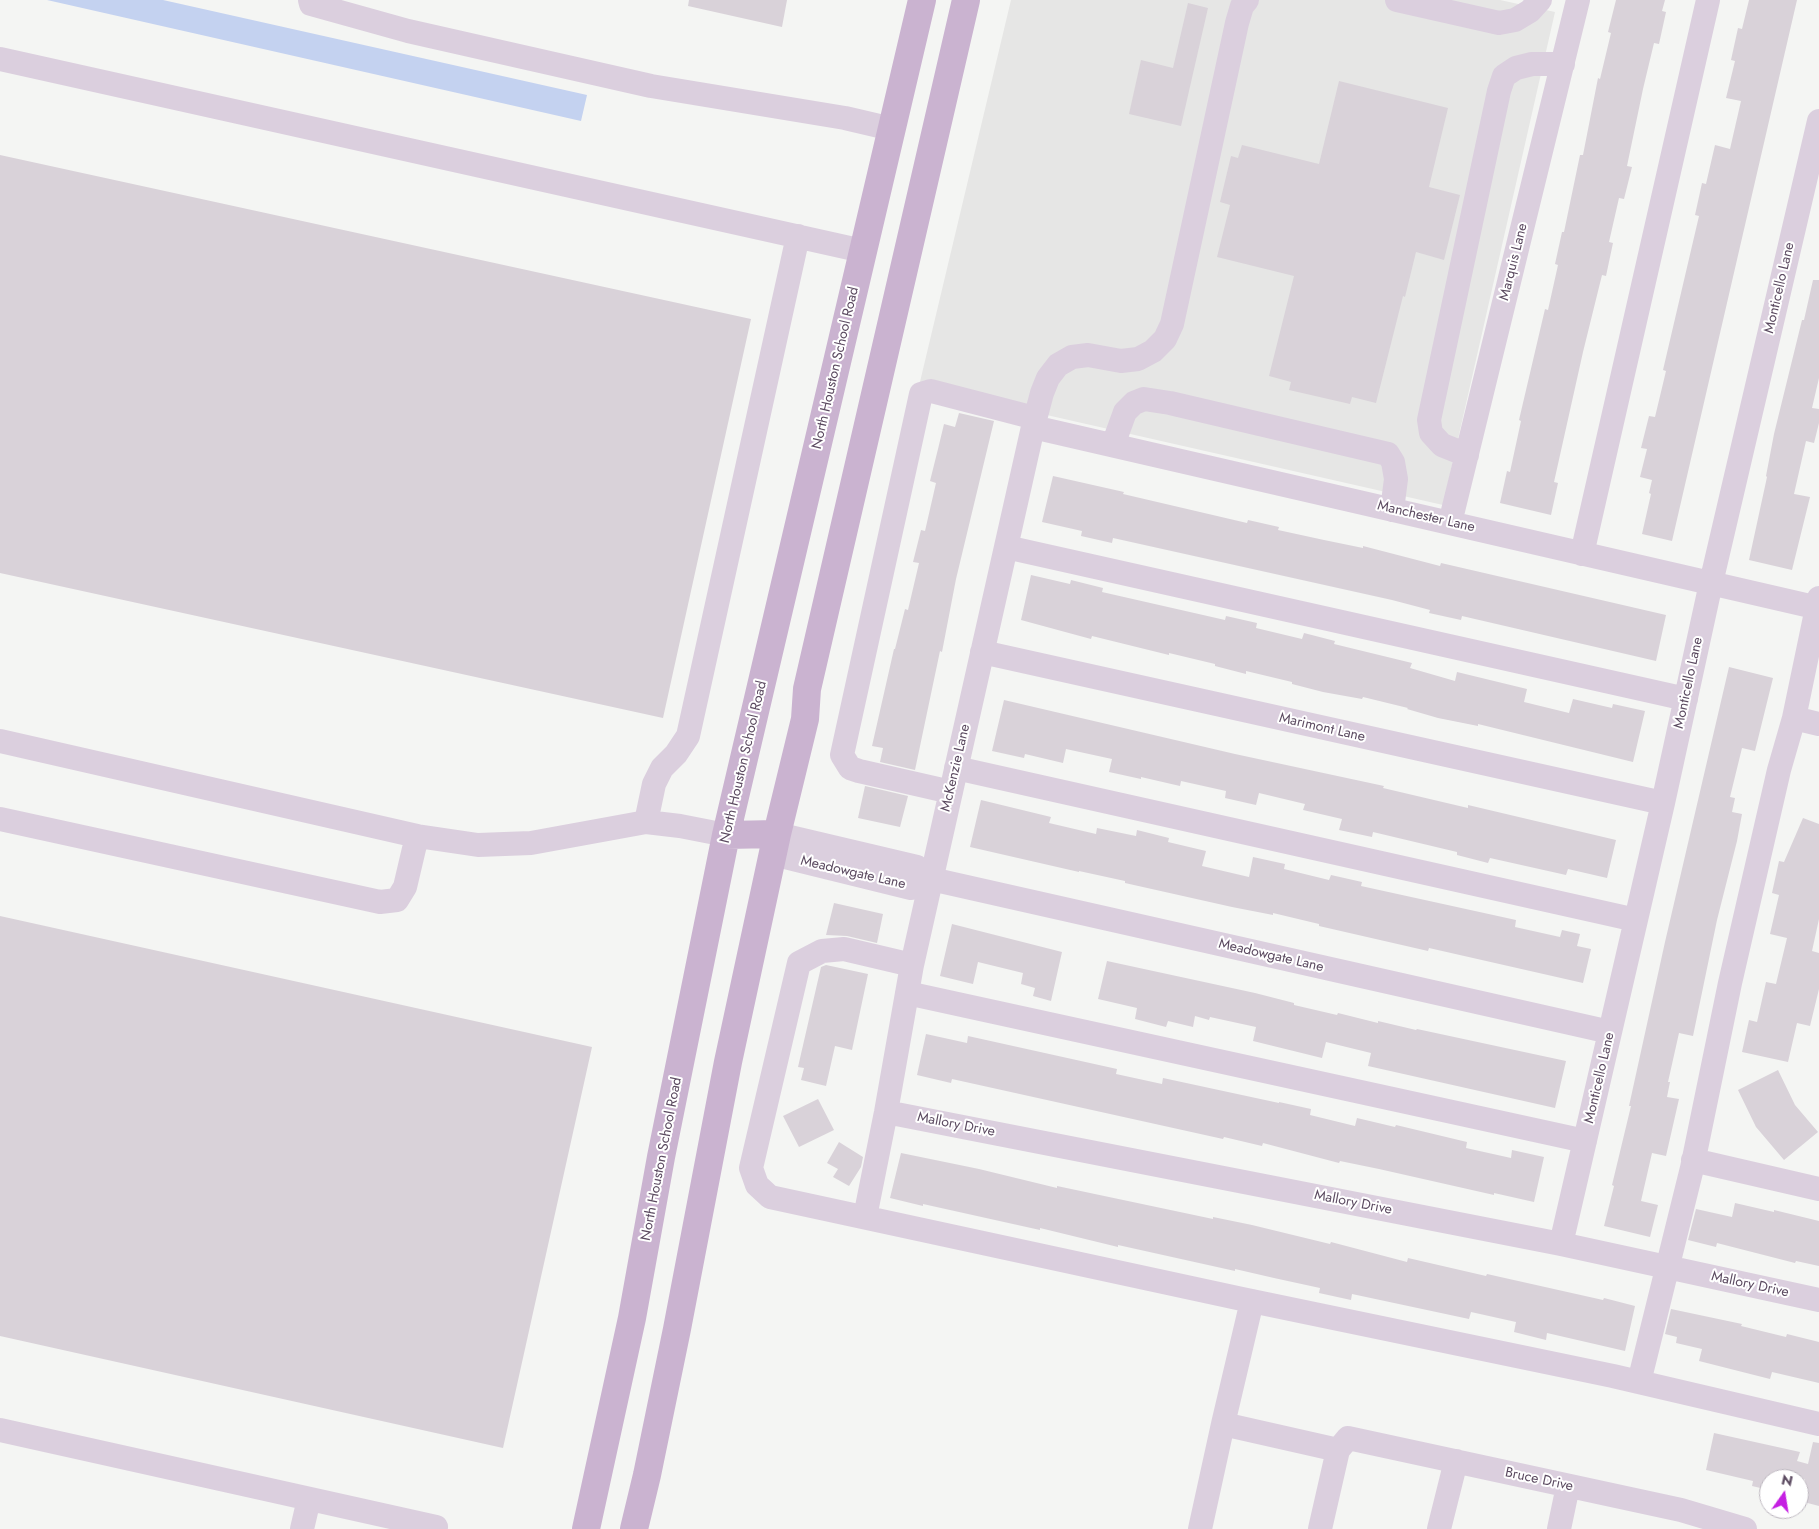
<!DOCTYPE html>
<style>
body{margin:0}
#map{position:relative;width:1819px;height:1529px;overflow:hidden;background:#f4f5f3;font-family:Jost,sans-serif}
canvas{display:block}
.north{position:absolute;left:1759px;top:1469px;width:50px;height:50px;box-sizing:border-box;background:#fff;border:1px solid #bdb7bf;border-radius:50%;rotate:13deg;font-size:14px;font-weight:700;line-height:20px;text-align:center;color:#5b4a60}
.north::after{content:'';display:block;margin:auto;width:18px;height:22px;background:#c51fe2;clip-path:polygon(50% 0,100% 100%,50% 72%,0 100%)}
</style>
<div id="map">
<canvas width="1819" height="1529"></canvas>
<div class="north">N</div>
</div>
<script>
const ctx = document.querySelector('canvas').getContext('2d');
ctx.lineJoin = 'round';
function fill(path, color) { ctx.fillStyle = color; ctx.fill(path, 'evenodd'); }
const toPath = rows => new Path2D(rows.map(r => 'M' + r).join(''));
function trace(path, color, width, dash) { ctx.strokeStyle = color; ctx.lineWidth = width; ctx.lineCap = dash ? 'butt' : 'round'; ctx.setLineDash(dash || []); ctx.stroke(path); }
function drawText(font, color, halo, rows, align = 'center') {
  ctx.font = font + ' Jost,sans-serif'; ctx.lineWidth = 4; ctx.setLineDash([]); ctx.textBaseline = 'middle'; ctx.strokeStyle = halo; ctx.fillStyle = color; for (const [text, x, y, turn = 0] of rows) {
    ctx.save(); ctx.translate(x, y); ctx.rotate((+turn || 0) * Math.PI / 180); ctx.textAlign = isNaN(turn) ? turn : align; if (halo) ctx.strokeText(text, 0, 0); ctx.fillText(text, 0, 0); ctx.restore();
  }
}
const education = toPath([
 [1011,0,1500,0,1555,12,1443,505,919,386]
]);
const green = toPath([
 [47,0,163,0,587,95,581,121]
]);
const building = toPath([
 [689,0,787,0,782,27,688,6],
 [1616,0,1665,0,1662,11,1666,12,1659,44,1654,43,1643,89,1627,166,1632,167,1624,199,1619,198,1609,242,1613,243,1606,276,1602,275,1583,352,1554,482,1558,483,1551,515,1500,503,1507,471,1510,472,1521,421,1519,420,1545,309,1548,310,1558,265,1555,264,1562,232,1564,232,1580,155,1583,155,1598,78,1600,79,1611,33,1608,32],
 [1749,0,1797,0,1672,541,1642,534,1651,494,1649,493,1652,480,1640,477,1647,449,1641,448,1649,416,1655,417,1666,371,1663,370,1699,216,1695,215,1702,183,1706,184,1715,145,1730,149,1741,101,1726,98,1735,61,1731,60,1738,28,1742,29],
 [1188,3,1208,8,1181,126,1129,114,1141,60,1173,68],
 [1339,81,1448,108,1429,187,1460,195,1444,260,1416,252,1405,297,1403,296,1376,403,1352,397,1350,404,1289,390,1291,382,1269,376,1294,276,1217,257,1230,205,1220,202,1231,156,1238,158,1242,145,1319,164],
 [0,155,751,319,663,718,0,573],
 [1813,280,1819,280,1819,378,1812,408,1819,409,1819,423,1814,443,1806,441,1794,494,1810,497,1792,570,1749,560,1767,477,1766,476,1774,434,1802,320,1804,320],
 [959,413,994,421,956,579,942,652,940,651,915,770,880,762,883,748,872,746,894,649,895,649,905,609,908,610,919,563,913,562,921,530,925,531,936,483,930,481,938,449,944,424,955,427],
 [1053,476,1124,492,1123,494,1247,523,1248,520,1279,527,1278,530,1324,540,1363,548,1363,546,1440,566,1441,563,1666,615,1656,661,1462,616,1461,620,1429,613,1430,610,1392,600,1113,538,1112,543,1081,536,1082,531,1042,522],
 [1031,575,1070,584,1071,580,1103,588,1102,592,1225,620,1226,616,1257,623,1256,628,1302,639,1304,633,1335,641,1334,644,1412,663,1410,668,1455,681,1457,672,1527,689,1524,702,1569,713,1573,699,1612,708,1613,704,1645,711,1633,762,1478,724,1478,726,1438,718,1407,709,1408,708,1363,697,1362,699,1323,692,1292,684,1292,682,1246,671,1246,674,1215,666,1215,664,1169,653,1169,655,1092,636,1091,639,1021,620],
 [1729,667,1773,678,1755,751,1742,748,1730,797,1735,798,1732,812,1742,814,1737,841,1717,920,1693,1036,1679,1033,1668,1082,1670,1082,1667,1097,1679,1099,1666,1156,1652,1153,1641,1201,1658,1205,1650,1237,1604,1226,1614,1186,1612,1185,1631,1106,1629,1106,1665,942],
 [1004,700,1235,754,1384,786,1383,788,1468,808,1468,805,1616,840,1607,878,1568,869,1566,875,1490,858,1488,863,1457,855,1457,852,1373,832,1372,837,1339,830,1342,819,1303,810,1305,804,1259,793,1256,805,1225,798,1226,791,1181,781,1180,786,1141,777,1141,779,1109,772,1112,759,1066,749,1063,763,1025,754,1024,758,992,751],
 [865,786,908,796,900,827,858,818],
 [981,800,1051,817,1049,823,1096,834,1097,828,1136,836,1137,830,1169,838,1168,842,1206,851,1202,866,1249,877,1253,857,1285,864,1284,869,1329,880,1331,875,1362,882,1361,886,1516,920,1515,927,1560,937,1562,930,1580,934,1577,946,1591,949,1583,983,1429,948,1428,951,1319,926,1319,924,1273,913,1273,915,1232,907,1125,883,1125,881,1079,871,1079,872,970,847],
 [1803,818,1819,824,1819,919,1812,951,1819,953,1819,989,1810,1026,1797,1023,1788,1062,1742,1052,1749,1020,1757,1022,1766,982,1776,984,1787,938,1770,934,1779,895,1772,893,1779,861,1784,862],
 [834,903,883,914,877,943,847,936,826,935],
 [0,916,592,1047,503,1448,0,1336],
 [952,924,1062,952,1051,1001,1033,996,1035,988,1021,984,1023,973,978,962,973,984,940,976],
 [1107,961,1255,993,1294,1003,1294,1005,1337,1015,1338,1013,1378,1023,1378,1021,1416,1030,1417,1029,1566,1061,1555,1108,1368,1066,1371,1053,1326,1042,1322,1058,1253,1041,1256,1027,1210,1017,1209,1020,1195,1016,1193,1027,1168,1021,1166,1027,1135,1019,1137,1008,1098,999],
 [826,965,868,974,852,1050,835,1046,826,1086,801,1080,804,1068,798,1067,821,967],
 [926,1034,967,1043,968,1036,1117,1069,1116,1074,1162,1084,1163,1078,1279,1103,1279,1102,1311,1109,1310,1115,1355,1126,1357,1118,1395,1127,1396,1125,1467,1142,1466,1148,1511,1158,1512,1150,1544,1157,1534,1202,1494,1193,1494,1195,1379,1169,1340,1161,1339,1163,1263,1143,1262,1146,1224,1137,1223,1139,952,1079,951,1083,917,1075],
 [1778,1070,1795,1105,1818,1132,1784,1160,1756,1127,1738,1090],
 [818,1099,834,1130,799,1147,783,1116],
 [839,1142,863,1157,861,1167,849,1186,833,1177,838,1169,827,1163],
 [901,1153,979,1169,1057,1188,1057,1186,1213,1219,1213,1217,1252,1225,1330,1244,1331,1242,1407,1262,1408,1258,1486,1276,1487,1274,1603,1300,1604,1298,1635,1306,1625,1351,1547,1333,1546,1340,1514,1332,1516,1322,1471,1312,1469,1319,1352,1294,1351,1300,1319,1293,1320,1288,1274,1278,1235,1269,1235,1271,1118,1245,1118,1247,1040,1228,1040,1230,923,1204,923,1206,890,1198],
 [1735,1203,1774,1212,1774,1210,1819,1221,1819,1266,1796,1261,1795,1263,1717,1243,1716,1247,1688,1240,1696,1209,1732,1217],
 [1671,1309,1742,1324,1741,1326,1786,1337,1787,1334,1819,1342,1819,1383,1772,1372,1770,1379,1699,1361,1702,1349,1676,1343,1677,1337,1665,1334],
 [1714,1433,1800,1452,1797,1461,1808,1464,1813,1442,1819,1443,1819,1506,1800,1501,1805,1479,1769,1479,1769,1490,1752,1486,1753,1481,1706,1470]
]);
const minor = toPath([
 [310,0,311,4,408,31,651,86,845,118,892,129],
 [1397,0,1499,23,1515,20,1530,11,1540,0],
 [0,59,863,251],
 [1033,427,1819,608],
 [1113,445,1125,412,1134,403,1144,399,1170,403,1388,454,1393,462,1396,479,1392,510],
 [1467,455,1442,445,1431,433,1429,420,1499,91,1504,76,1516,68,1532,64,1563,64],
 [1450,523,1578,0],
 [1006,547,1686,699],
 [1582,554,1708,0],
 [1819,598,1794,718,1819,724],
 [982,652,1663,803],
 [0,741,417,836,478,845,531,843,646,822,680,826,726,835],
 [956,768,1636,920],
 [951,792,859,771,850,768,842,755,921,394,931,391,1035,418],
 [0,819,380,902,397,900,405,887,417,836],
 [646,822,654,784,662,768,676,754,688,736,798,236],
 [777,834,917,867,931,879,1610,1032],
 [773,854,911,888,931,879],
 [912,965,844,949,822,951,799,963,751,1168,757,1185,770,1197,1242,1299,1613,1376,1819,1424],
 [907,993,1585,1141],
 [886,1112,1561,1244,1819,1300],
 [1693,1160,1819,1189],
 [865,1217,886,1112,912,965,1033,427,1042,393,1048,378,1058,365,1072,357,1088,355,1121,361,1138,359,1153,351,1165,339,1172,324,1237,23,1242,6,1247,0],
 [1561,1244,1663,803,1711,583,1819,121],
 [1639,1382,1692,1168,1730,983,1779,770,1794,718],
 [1223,1424,1252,1301],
 [0,1430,436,1527],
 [302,1529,309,1499],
 [1200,1529,1223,1424,1338,1450],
 [1320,1529,1338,1450,1348,1438,1681,1510,1745,1529],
 [1439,1529,1456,1461],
 [1559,1529,1568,1486]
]);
const major = toPath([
 [726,835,777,834],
 [586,1529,632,1318,661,1157,726,835,922,0],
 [634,1529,647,1475,677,1329,728,1062,777,834,805,719,807,689,966,0]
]);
const streetNames = [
 ["Marquis Lane",1514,262,-76],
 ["Monticello Lane",1780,288,-77],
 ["North Houston School Road",836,368,-77],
 ["Manchester Lane",1426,517,13],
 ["Monticello Lane",1689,683,-78],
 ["Marimont Lane",1322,728,13],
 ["North Houston School Road",744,762,-77],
 ["McKenzie Lane",956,768,-77],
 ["Meadowgate Lane",853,873,13],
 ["Meadowgate Lane",1271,956,13],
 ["Monticello Lane",1600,1078,-77],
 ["Mallory Drive",956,1125,11],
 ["North Houston School Road",662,1159,-79],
 ["Mallory Drive",1353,1203,11],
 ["Mallory Drive",1750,1285,12],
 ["Bruce Drive",1539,1480,12]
];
fill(education, '#e6e6e5');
fill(green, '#c4d2f0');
fill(building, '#d9d2d9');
trace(minor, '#dbcfde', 24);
trace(major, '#cab3d0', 28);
drawText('14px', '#5b4a60', '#fff', streetNames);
</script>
